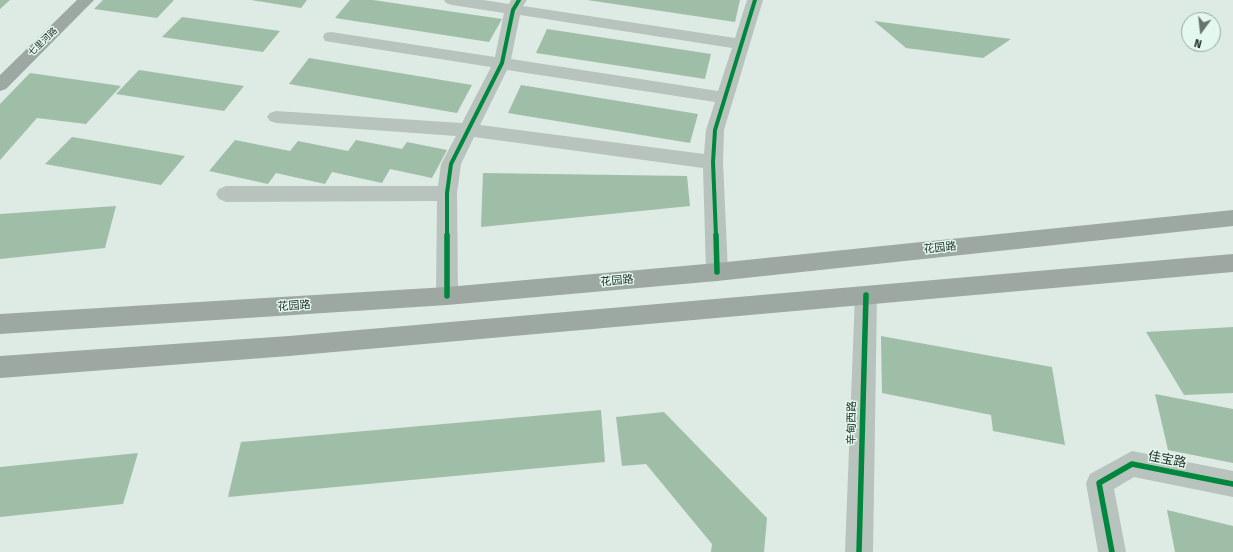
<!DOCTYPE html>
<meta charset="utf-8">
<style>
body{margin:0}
#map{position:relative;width:1233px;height:552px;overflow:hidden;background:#deeae4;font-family:"Fira Sans",sans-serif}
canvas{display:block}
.north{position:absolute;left:1181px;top:12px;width:40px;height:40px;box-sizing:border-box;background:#e3f8ee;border:1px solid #97a9a0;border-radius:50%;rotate:195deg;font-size:11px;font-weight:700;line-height:16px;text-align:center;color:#26332a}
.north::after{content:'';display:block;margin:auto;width:14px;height:18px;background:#66736b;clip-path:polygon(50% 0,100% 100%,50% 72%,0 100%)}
</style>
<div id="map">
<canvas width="1233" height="552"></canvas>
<div class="north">N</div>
</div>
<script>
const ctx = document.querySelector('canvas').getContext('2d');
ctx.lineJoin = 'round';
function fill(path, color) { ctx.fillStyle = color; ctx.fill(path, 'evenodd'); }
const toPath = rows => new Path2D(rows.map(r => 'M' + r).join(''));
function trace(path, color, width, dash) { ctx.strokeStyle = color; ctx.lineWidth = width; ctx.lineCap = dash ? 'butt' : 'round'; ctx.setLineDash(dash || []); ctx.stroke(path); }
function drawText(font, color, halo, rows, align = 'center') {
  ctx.font = font + ' "Fira Sans","Noto Sans SC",sans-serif'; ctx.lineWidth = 3; ctx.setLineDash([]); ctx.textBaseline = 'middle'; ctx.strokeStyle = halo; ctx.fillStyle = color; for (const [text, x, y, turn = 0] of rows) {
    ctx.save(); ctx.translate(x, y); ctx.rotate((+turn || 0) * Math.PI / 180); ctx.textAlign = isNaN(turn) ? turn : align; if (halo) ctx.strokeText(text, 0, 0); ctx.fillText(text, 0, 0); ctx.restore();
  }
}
const building = toPath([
 [0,0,10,0,0,9],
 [103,0,174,0,157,18,94,9],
 [251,0,307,0,301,8],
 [350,0,373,0,502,19,489,42,335,18],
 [587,0,740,0,735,22],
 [182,17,280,31,263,52,162,37],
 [874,21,1011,39,983,58,906,48],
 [547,29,711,54,705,79,536,53],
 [309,58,472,85,457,113,289,84],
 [139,70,244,86,224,111,116,94],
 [30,73,121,86,86,124,37,118,0,160,0,104],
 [521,85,698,114,690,143,508,113],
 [72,137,185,156,161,185,45,164],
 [235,140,290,151,298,141,348,151,356,140,402,149,407,142,447,150,432,178,390,169,382,183,332,172,325,184,276,173,268,184,209,171],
 [483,173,687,176,690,206,481,227],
 [116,206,105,248,0,259,0,214],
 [1233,327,1233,393,1184,395,1146,332],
 [881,336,1052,367,1065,445,993,431,991,415,882,393],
 [1155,394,1233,409,1233,463,1168,450],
 [601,410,605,462,228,497,241,442],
 [664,412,767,518,764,552,711,552,712,544,646,464,622,466,616,417],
 [138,453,123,504,0,517,0,467],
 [1167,510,1233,526,1233,552,1175,552]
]);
const minor = toPath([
 [444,0,483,0,509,4,511,0,527,0,523,6,735,38,747,0,763,0,724,130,723,162,728,272,725,278,717,281,709,278,706,272,703,168,474,137,461,164,457,193,458,296,455,303,447,305,439,303,436,296,437,201,226,202,219,199,216,194,219,189,226,186,438,186,441,164,456,136,276,123,270,121,267,117,270,113,276,111,462,123,491,67,331,42,325,41,323,37,325,33,331,32,495,57,504,13,452,5,446,3,444,0],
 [520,15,732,48,718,91,511,59,520,15],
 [507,70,715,102,706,130,704,154,480,125,507,70],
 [866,286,874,288,877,295,873,552,845,552,855,295,858,288,866,286],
 [1132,451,1233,471,1233,497,1134,477,1114,489,1126,552,1098,552,1086,483,1090,474,1132,451]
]);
const major = toPath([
 [77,0,94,0,6,89,0,91,0,75,77,0],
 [1233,210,1233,226,717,281,447,305,0,334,0,314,447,287,717,263,1233,210],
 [1233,254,1233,272,289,356,0,378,0,356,289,336,1233,254]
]);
const cyclewayFar1 = toPath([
 [447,236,447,193,451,164,502,63,513,10,519,0],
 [716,236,713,162,715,130,755,0]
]);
const cycleway = toPath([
 [447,235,447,296],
 [716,235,717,272],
 [859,552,866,295],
 [1112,552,1099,483,1132,464,1233,484]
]);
const farStreetnames = [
 ["七里河路",43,42,-44]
];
const streetNames = [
 ["花园路",940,248,-6],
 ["花园路",617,281,-5],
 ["花园路",294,306,-4],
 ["辛甸西路",852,423,-89]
];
const nearStreetnames = [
 ["佳宝路",1167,460,11]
];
fill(building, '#9fbea8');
fill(minor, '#b7c3bc');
fill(major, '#9ca8a1');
trace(cyclewayFar1, '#00873e', 4);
trace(cycleway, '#00873e', 5.5);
drawText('9px', '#26332a', '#e3f8ee', farStreetnames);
drawText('11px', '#26332a', '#e3f8ee', streetNames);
drawText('13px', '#26332a', '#e3f8ee', nearStreetnames);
</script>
